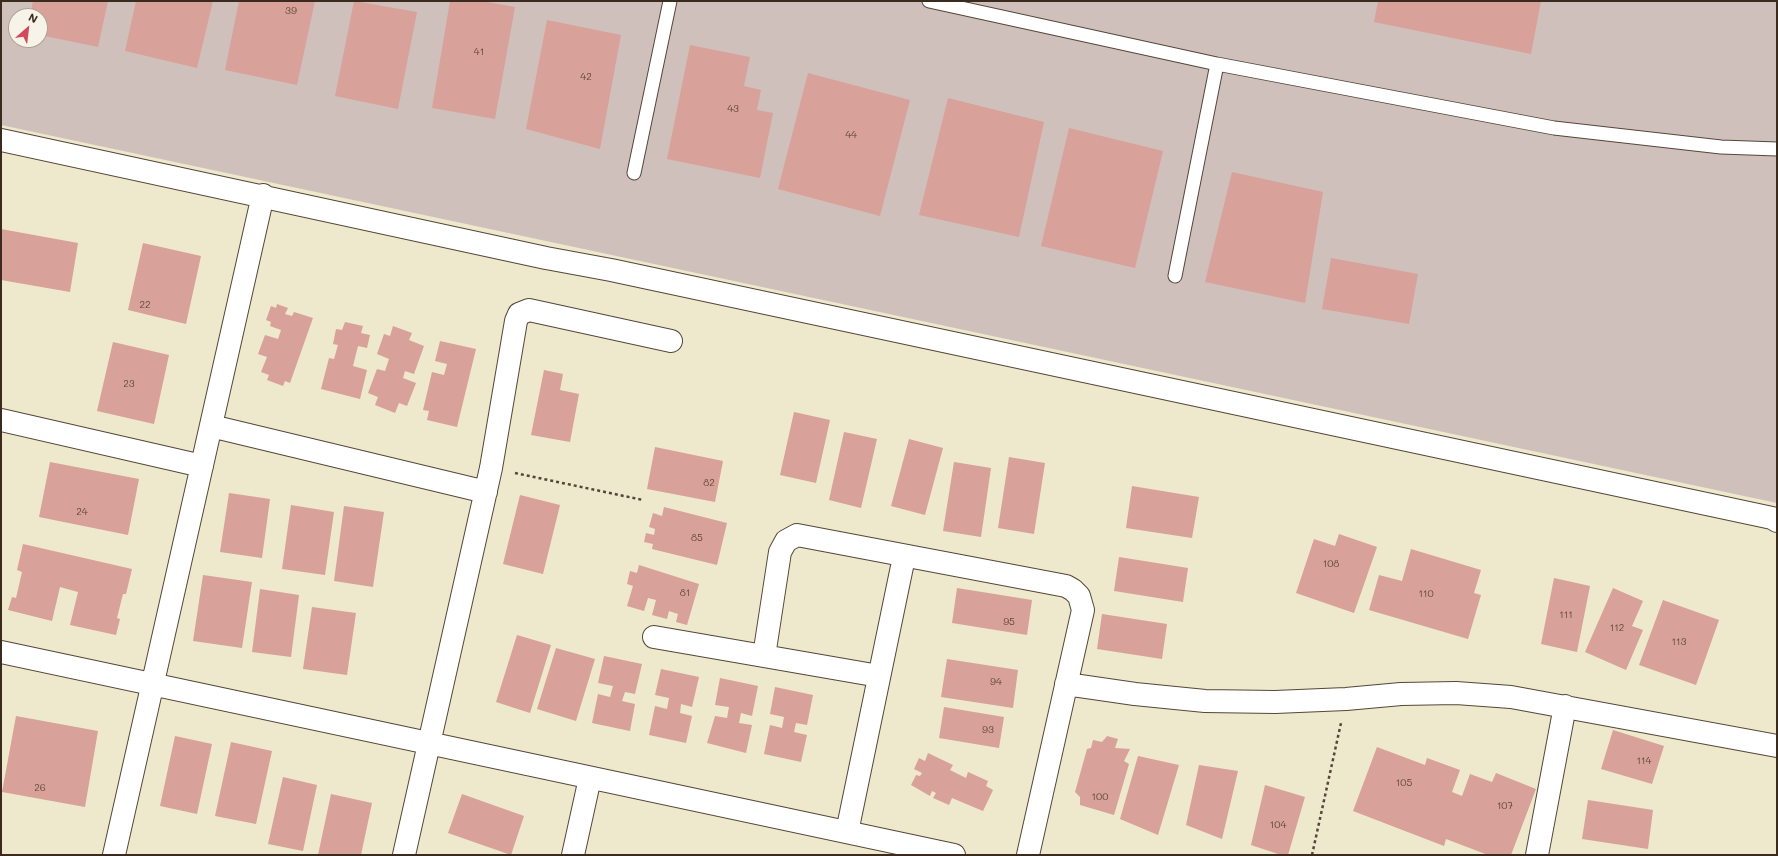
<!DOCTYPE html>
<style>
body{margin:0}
#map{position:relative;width:1778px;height:856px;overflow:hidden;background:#eee8cd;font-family:Mali,sans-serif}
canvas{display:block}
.frame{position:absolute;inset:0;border:2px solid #3b2a1e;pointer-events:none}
.north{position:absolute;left:8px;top:8px;width:40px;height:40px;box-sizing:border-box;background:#f7f3e8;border:1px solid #aca397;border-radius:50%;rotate:28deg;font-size:11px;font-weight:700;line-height:16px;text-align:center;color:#3b2a1e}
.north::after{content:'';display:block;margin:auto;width:14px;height:18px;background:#d1495b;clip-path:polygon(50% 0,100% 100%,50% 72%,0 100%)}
</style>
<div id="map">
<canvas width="1778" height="856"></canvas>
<div class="frame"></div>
<div class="north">N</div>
</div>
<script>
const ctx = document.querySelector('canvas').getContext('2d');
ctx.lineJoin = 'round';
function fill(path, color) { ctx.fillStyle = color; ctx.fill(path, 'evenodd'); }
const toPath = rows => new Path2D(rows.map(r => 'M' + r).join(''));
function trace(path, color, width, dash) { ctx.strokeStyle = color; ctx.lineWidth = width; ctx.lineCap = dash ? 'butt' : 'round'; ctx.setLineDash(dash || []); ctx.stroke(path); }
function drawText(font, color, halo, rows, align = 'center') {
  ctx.font = font + ' Mali,sans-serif'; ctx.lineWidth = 3; ctx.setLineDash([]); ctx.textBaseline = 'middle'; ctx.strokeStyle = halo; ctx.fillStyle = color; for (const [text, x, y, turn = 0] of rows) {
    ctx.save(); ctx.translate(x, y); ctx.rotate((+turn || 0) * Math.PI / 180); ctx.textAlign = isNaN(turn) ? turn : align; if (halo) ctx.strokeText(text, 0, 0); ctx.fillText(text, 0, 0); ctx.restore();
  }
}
const industrial = toPath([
 [1,1,1777,1,1777,503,1,125],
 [16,16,40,16,40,40,16,40]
]);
const building = toPath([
 [33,1,108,1,98,47,40,35,40,16,30,16],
 [136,1,213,1,197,68,125,51],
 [239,1,315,1,297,85,225,70],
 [354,1,417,12,398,109,335,96],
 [450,1,482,1,515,7,495,119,432,108],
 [1378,1,1541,1,1531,54,1374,22],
 [547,20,621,35,600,149,526,129],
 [690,45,750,57,744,86,761,90,757,110,773,113,760,178,667,159],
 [808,73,910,100,880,216,778,189],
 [948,98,1044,122,1019,237,919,215],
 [1069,128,1163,151,1135,268,1041,246],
 [1232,172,1323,192,1305,303,1205,282],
 [1,229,78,243,70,292,1,280],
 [143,243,201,256,186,324,128,310],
 [1331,258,1418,274,1409,324,1322,309],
 [277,304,288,308,285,314,292,316,294,312,313,318,290,383,285,381,283,386,267,380,269,375,261,372,267,357,258,354,265,335,278,339,281,330,270,326,271,322,266,320,271,306,276,308],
 [345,322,363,326,361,333,370,335,367,348,358,346,353,366,367,370,360,399,321,389,329,358,334,359,338,345,333,344,336,329,342,330],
 [393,326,412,333,409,340,424,346,414,374,405,371,403,378,416,383,407,406,399,403,395,413,375,405,378,397,368,393,377,369,385,371,389,359,377,354,384,334,390,336],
 [440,341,476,349,457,427,427,420,429,411,423,410,432,372,444,375,447,364,435,361],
 [113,342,169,355,154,424,97,411],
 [544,370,563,374,560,390,579,394,570,442,531,435],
 [794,412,830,420,816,483,780,475],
 [844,432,877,439,861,508,829,500],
 [909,439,943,448,925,515,891,506],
 [655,447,723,461,715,502,647,489],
 [1009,457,1045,463,1034,534,998,528],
 [50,462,139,479,128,535,39,517],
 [954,462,991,468,981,537,943,531],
 [1132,486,1199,497,1192,538,1126,528],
 [229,493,270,499,262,558,220,552],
 [520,495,560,505,543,574,503,564],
 [291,505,334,512,325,575,282,569],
 [344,506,384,512,373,587,334,581],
 [664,507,727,523,717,565,652,549,653,544,644,542,646,533,654,535,655,529,649,527,653,513,662,516],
 [1339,534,1377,547,1354,613,1296,593,1314,539,1335,546],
 [23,544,132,569,126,594,123,594,117,618,120,619,116,635,70,625,78,592,60,587,52,621,8,610,12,597,16,598,22,572,17,570],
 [1411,549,1481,570,1474,593,1481,595,1468,639,1369,610,1379,575,1402,581],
 [1119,557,1188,568,1183,602,1114,591],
 [639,565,699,584,687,625,676,622,678,614,669,611,667,619,652,615,656,600,648,598,644,611,627,606,633,586,627,584,630,571,637,573],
 [203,575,252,582,242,648,193,641],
 [1554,578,1590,586,1577,652,1541,644],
 [957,588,1032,600,1027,635,952,623],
 [1613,588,1643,601,1632,626,1643,630,1626,670,1585,652],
 [260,589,299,595,291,657,252,652],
 [1663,600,1719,620,1696,685,1639,665],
 [312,607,356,613,347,675,303,669],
 [1102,614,1167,624,1162,659,1097,649],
 [517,635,551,645,530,713,496,702],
 [556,648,595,659,576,721,537,709],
 [604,656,642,664,635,694,625,692,622,701,635,704,630,731,592,723,598,694,610,697,613,686,598,683],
 [947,659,1018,670,1013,708,941,697],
 [661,669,699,677,692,707,681,704,680,713,692,716,686,743,649,735,655,706,667,709,669,698,655,695],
 [720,678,758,686,752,716,741,713,739,723,752,725,746,753,707,743,715,716,727,718,729,707,715,705],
 [775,687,813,695,807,725,796,723,794,732,807,735,801,762,764,754,770,725,782,728,784,717,770,714],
 [944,707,1004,717,999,748,939,738],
 [16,716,98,731,85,807,2,792],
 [1613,730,1664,746,1652,784,1601,769],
 [175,736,212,744,197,814,160,806],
 [1107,736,1118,739,1115,748,1130,749,1124,761,1129,764,1114,815,1080,805,1080,797,1075,792,1087,749,1091,748,1093,740,1102,742],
 [231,742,272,751,256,824,215,816],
 [1377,747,1425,765,1427,758,1460,770,1452,792,1462,796,1470,774,1492,782,1496,773,1536,789,1511,855,1488,855,1446,839,1444,846,1353,811],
 [928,753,953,765,950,770,966,778,968,772,988,781,986,786,993,790,983,811,952,798,949,805,933,798,936,793,932,791,930,796,911,785,916,775,920,776,922,773,914,769,919,758,925,761],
 [1138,756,1179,765,1158,835,1120,819],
 [1199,765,1238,771,1222,839,1186,825],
 [283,777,317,785,303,851,268,844],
 [1265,785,1305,797,1288,855,1281,855,1251,845],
 [331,794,372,803,361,855,318,855],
 [462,794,524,816,511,855,448,833],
 [1588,800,1653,810,1648,849,1582,839]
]);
const path = toPath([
 [515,473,643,500],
 [1312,855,1341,723]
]);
const lane = toPath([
 [929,1,1217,64,1554,128,1721,147,1777,149],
 [634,173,670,1],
 [1175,276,1217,64]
]);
const street = toPath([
 [1,140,546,258,611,270,1772,518,1777,521],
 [1,420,202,466],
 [211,426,486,492],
 [654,637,879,676],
 [1,652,954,855],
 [764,656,780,552,786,541,797,535,1066,586,1073,590,1079,596,1083,610,1028,855],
 [1066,684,1135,694,1205,701,1275,702,1346,699,1401,694,1456,693,1511,697,1777,746],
 [847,832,904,557],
 [114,855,263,195],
 [404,855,491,468,516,321,519,314,529,310,671,341],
 [573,855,590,778],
 [1537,855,1565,706]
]);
const numberNames = [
 ["39",291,11],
 ["41",479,52],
 ["42",586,77],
 ["43",733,109],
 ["44",851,135],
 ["22",145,305],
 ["23",129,384],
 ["82",709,483],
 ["24",82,512],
 ["85",697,538],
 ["108",1331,564],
 ["81",685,593],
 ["110",1426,594],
 ["111",1566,615],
 ["95",1009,622],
 ["112",1617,628],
 ["113",1679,642],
 ["94",996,682],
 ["93",988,730],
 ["114",1644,761],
 ["105",1404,783],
 ["26",40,788],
 ["100",1100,797],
 ["107",1505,806],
 ["104",1278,825]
];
fill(industrial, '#d0c0bc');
fill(building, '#d8a199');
trace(lane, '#564638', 15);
trace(street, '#564638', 24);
trace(path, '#564638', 2.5, [3, 3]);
trace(lane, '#fff', 13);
trace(street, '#fff', 22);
drawText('10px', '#62483d', null, numberNames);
</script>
